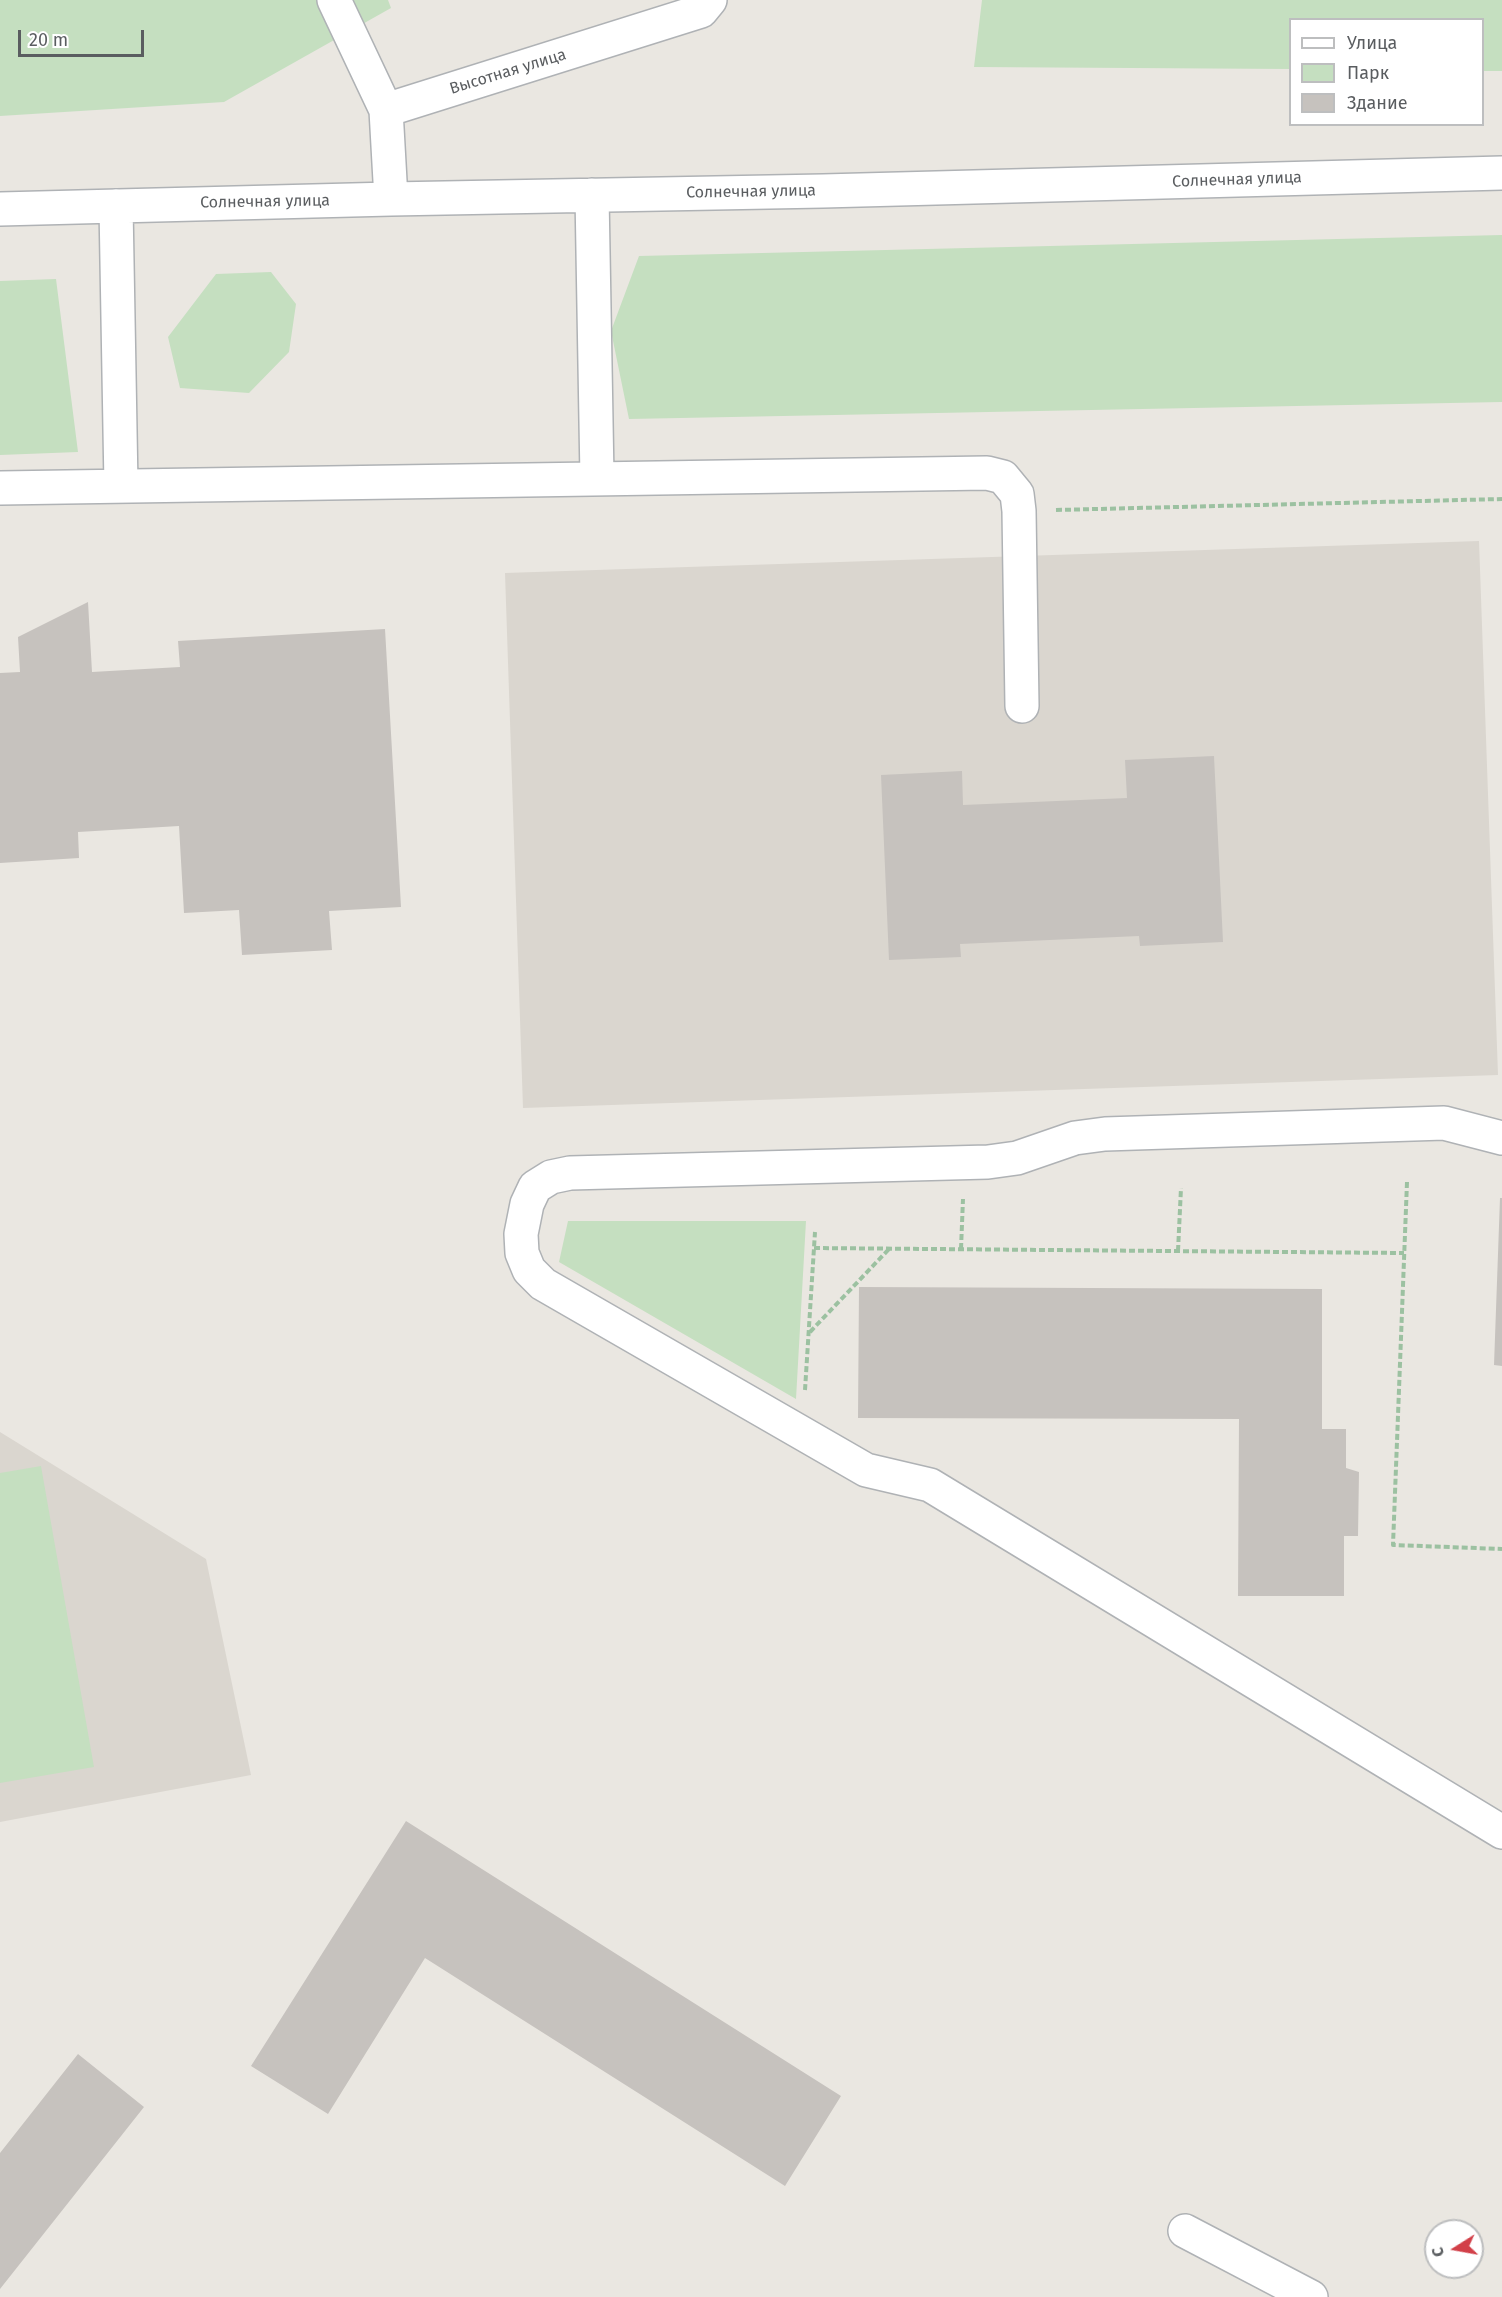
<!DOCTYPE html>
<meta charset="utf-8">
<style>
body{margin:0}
#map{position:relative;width:1502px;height:2297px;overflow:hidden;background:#eae7e1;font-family:"Fira Sans",sans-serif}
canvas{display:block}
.legend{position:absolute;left:1289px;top:18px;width:195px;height:108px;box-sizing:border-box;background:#fff;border:2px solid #bdbebf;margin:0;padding:8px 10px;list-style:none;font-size:18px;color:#5a5d60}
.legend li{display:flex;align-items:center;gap:12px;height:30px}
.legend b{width:30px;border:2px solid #bdbebf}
.north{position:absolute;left:1424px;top:2219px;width:60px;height:60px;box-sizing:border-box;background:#fff;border:2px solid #bdbebf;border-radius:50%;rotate:259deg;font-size:16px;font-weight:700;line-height:24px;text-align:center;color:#5a5d60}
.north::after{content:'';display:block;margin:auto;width:21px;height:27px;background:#d24049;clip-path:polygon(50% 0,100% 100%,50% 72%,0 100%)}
.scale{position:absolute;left:18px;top:30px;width:126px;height:27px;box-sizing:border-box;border:3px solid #5a5d60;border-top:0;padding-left:8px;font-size:18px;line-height:21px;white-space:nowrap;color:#5a5d60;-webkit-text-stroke:4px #fff;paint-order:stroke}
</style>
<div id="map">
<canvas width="1502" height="2297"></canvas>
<ul class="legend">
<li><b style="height:8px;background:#fff"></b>Улица</li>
<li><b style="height:16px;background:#c5dfc0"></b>Парк</li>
<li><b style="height:16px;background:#c6c2be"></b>Здание</li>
</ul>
<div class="north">С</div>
<div class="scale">20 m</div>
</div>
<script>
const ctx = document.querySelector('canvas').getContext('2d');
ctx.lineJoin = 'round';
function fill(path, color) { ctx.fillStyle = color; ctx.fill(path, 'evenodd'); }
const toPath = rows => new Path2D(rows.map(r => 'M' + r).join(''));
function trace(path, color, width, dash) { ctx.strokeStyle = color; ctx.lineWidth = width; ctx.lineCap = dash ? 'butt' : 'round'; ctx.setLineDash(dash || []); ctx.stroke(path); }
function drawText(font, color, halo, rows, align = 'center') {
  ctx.font = font + ' "Fira Sans",sans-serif'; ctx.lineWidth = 5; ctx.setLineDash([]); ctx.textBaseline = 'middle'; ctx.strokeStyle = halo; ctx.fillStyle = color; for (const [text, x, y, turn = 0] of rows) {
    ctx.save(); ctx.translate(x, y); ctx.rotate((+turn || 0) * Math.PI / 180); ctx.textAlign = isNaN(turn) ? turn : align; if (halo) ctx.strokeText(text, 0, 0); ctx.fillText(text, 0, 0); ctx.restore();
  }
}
const education = toPath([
 [1479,541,1498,1075,523,1108,505,573],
 [0,1432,206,1559,251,1775,0,1822]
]);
const green = toPath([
 [0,0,388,0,391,8,224,102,0,116],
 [982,0,1502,0,1502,71,1483,71,1482,20,1290,20,1290,69,974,67],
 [1502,235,1502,402,629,419,611,331,639,256],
 [271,272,296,304,289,352,249,393,180,388,168,337,216,274],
 [56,279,78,452,0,455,0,281],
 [568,1221,806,1221,796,1399,559,1262],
 [41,1466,94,1767,0,1783,0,1473]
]);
const building = toPath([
 [88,602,92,672,180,667,178,641,385,629,401,907,329,911,332,950,242,955,239,910,184,913,179,826,78,832,79,858,0,863,0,673,20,672,18,637],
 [1214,756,1223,942,1140,946,1139,936,960,944,961,957,889,960,881,775,962,771,963,805,1127,798,1125,760],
 [1500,1198,1502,1198,1502,1366,1494,1365],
 [859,1287,1322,1289,1322,1429,1346,1429,1346,1468,1359,1472,1358,1536,1344,1536,1344,1596,1238,1596,1239,1419,858,1418],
 [406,1821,841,2096,785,2186,425,1958,328,2114,251,2066],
 [78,2054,144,2107,0,2289,0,2153]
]);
const path = toPath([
 [1056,510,1502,499],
 [1407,1182,1393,1545,1502,1549],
 [814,1248,1404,1253],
 [961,1249,963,1199],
 [1178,1251,1181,1188],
 [810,1332,889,1249],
 [805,1390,815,1232]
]);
const minor = toPath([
 [334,0,386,110],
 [592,195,597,478],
 [391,199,386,110,701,11,710,0],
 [116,206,121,486],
 [0,209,391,199,823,191,1502,173],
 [0,488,987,473,1003,477,1017,494,1019,511,1022,706],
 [1502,1138,1444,1123,1105,1134,1075,1138,1017,1158,988,1162,570,1173,551,1177,535,1187,527,1204,521,1234,522,1253,529,1270,543,1284,866,1470,930,1485,1502,1832],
 [1185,2231,1311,2297]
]);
const streetNames = [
 ["Высотная улица",508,72,-17],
 ["Солнечная улица",1237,180,-2],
 ["Солнечная улица",751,192,-1],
 ["Солнечная улица",265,202,-1]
];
fill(education, '#dad6cf');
fill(green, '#c5dfc0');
fill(building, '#c6c2be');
trace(minor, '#afb2b5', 36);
trace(path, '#9cc1a1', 4, [6, 3]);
trace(minor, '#fff', 33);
drawText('16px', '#5a5d60', '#fff', streetNames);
</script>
